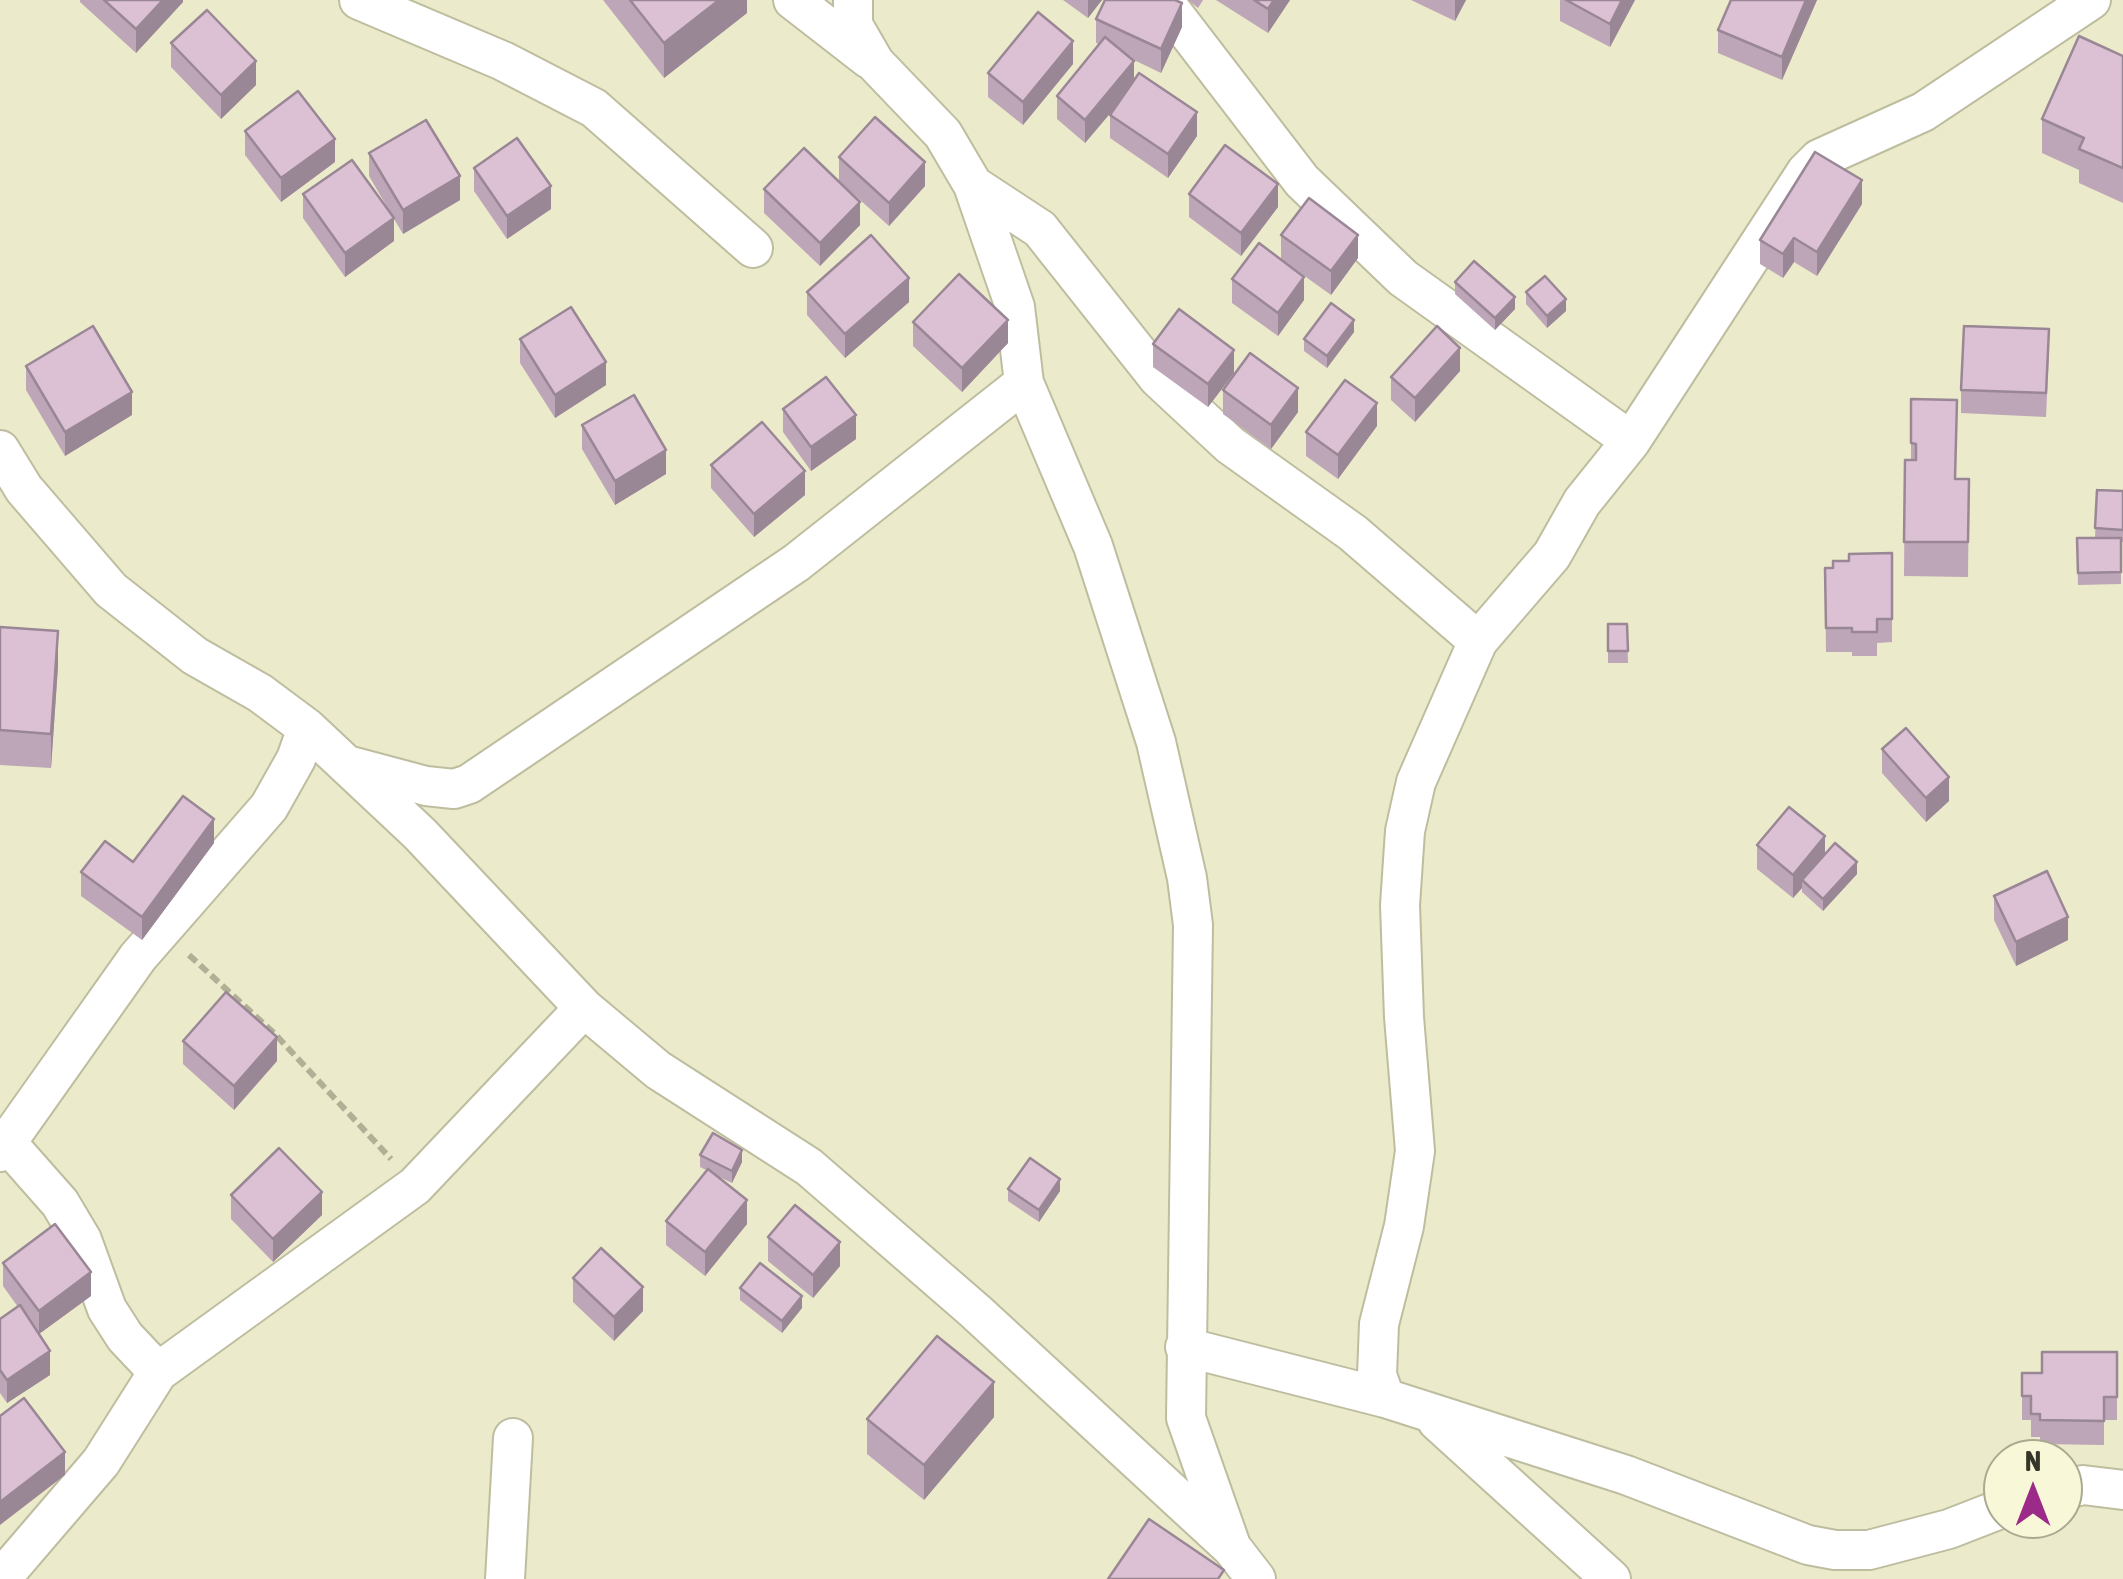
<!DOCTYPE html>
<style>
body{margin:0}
#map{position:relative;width:2123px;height:1579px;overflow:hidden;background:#ebeaca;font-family:"Asap Condensed",sans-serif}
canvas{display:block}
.north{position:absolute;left:1983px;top:1439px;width:100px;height:100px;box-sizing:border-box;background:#f8f7d7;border:2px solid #aaa991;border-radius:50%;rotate:0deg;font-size:28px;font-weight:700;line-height:40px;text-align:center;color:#363529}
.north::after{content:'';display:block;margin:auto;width:35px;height:45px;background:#9b2a89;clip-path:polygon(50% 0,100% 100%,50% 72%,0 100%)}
</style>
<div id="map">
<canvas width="2123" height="1579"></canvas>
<div class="north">N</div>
</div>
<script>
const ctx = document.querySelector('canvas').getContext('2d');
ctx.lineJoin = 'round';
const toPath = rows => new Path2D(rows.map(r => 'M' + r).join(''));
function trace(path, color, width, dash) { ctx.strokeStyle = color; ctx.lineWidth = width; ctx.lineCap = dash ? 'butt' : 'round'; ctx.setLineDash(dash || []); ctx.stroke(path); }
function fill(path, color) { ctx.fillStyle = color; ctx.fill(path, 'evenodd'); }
const path = toPath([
 [189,955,275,1034,391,1159]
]);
const minor = toPath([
 [359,0,503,61,594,108,753,248],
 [793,0,869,59],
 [853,0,853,25,875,63,943,134,973,185,1015,307,1024,383,1093,546,1156,742,1187,878,1193,925,1186,1418,1230,1543],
 [1163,0,1302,181,1403,278,1631,441],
 [973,185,1040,229,1158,378,1230,445,1353,533,1478,641],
 [0,450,24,489,111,590,195,656,260,693,307,728,420,834,584,1008,658,1070,809,1167,975,1311,1232,1548,1256,1579],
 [351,766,426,786,454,789,469,784,796,563,1024,383],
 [7,1143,60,1203,82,1240,107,1309,125,1337,158,1372],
 [0,1152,138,957,269,807,296,759,307,728],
 [1185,1347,1385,1398,1626,1475,1808,1545,1835,1550,1869,1550,1949,1529,2003,1508],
 [1385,1398,1377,1375,1379,1324,1404,1226,1415,1151,1404,1017,1400,905,1405,831,1416,782,1478,641,1552,555,1582,502,1631,441,1806,172,1819,159,1923,112,2091,0],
 [1437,1421,1611,1579],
 [2063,1490,2083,1485,2123,1490],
 [0,1573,11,1567,101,1462,158,1372,415,1186,584,1008],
 [505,1579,513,1438]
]);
const wall = toPath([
 [80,0,183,0,183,2,136,53,80,2],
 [603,0,747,0,747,13,664,78],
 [1063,0,1102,0,1088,18],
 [1188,0,1203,0,1198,8],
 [1216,0,1290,0,1268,33],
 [1411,0,1466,0,1455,21],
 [1560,0,1635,0,1610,47,1560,21],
 [1817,0,1782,80,1718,53,1718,30],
 [1096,19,1182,27,1161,73,1134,60,1134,79,1197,136,1168,178,1110,138,1110,115,1114,109,1085,143,1057,119,1057,96,1099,44,1096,43],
 [171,43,256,85,221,119,171,67],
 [2123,56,2123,203,2079,183,2079,170,2042,153,2042,119],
 [1073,64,1023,125,988,97,988,73],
 [245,131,335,162,281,202,245,155],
 [369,153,460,200,403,234,394,219,394,241,345,277,303,218,303,194,390,212,369,176],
 [839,157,925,186,889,226,839,181],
 [474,168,551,209,507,239,474,191],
 [764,189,860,225,820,266,764,213],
 [1189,194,1278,207,1241,256,1189,217],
 [1862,204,1817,276,1794,262,1783,278,1760,264,1760,240],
 [1281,235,1358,258,1331,295,1281,259],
 [1232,279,1304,300,1278,336,1232,303],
 [1455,282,1515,309,1495,330,1455,294],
 [807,292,909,302,845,358,807,315],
 [1526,292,1566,311,1547,328,1526,304],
 [913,322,1008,343,962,392,913,346],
 [1354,332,1327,368,1304,351,1304,339],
 [520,339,606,385,555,418,520,363],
 [1153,344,1234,373,1208,407,1153,367],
 [2049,353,2046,417,1961,413,1961,390],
 [26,366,132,415,65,456,26,390],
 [1460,371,1415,422,1391,400,1391,377],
 [1223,390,1298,412,1271,449,1223,414],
 [1911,399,1956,479,1969,479,1968,577,1904,576,1905,460,1911,460],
 [783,409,856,439,811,471,783,432],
 [582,425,666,474,615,505,582,449],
 [1377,426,1338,479,1306,456,1306,432],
 [711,465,805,495,754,537,711,488],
 [2097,490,2123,491,2123,542,2121,542,2121,584,2078,585,2077,538,2095,538],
 [1892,553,1892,642,1877,643,1877,656,1852,656,1852,652,1826,652,1825,568,1833,568,1849,561],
 [1608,624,1627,624,1628,663,1608,663],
 [0,627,58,666,51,768,0,765],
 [1882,749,1949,801,1926,822,1882,773],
 [214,843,142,940,81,896,81,872,133,862],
 [1757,845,1825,854,1857,874,1823,911,1802,892,1802,888,1793,898,1757,869],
 [1994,896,2068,940,2016,966,1994,920],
 [183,1041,277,1061,234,1110,183,1064],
 [700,1155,742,1162,732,1183,717,1176,747,1224,705,1276,666,1245,666,1221,706,1170,700,1167],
 [1008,1189,1060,1191,1039,1222,1008,1201],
 [231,1195,322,1215,273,1262,231,1219],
 [768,1237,840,1266,813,1298,768,1261],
 [3,1263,91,1296,39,1334,50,1375,7,1403,0,1393,0,1319,18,1307,3,1286],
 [573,1278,643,1311,614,1341,573,1302],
 [740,1288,802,1308,782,1333,740,1300],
 [2117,1352,2117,1420,2104,1420,2104,1445,2040,1444,2040,1437,2031,1437,2031,1420,2022,1420,2022,1373,2042,1373],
 [994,1417,924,1500,867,1454,867,1419]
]);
const shadedWall = toPath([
 [163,0,183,0,183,2,136,53,136,29],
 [719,0,747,0,747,13,664,78,664,43],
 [1088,0,1102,0,1088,18],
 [1274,0,1290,0,1268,33,1268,9],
 [1455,0,1466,0,1455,21],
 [1622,0,1635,0,1610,47,1610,24],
 [1806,0,1817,0,1782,80,1782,57],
 [1182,3,1182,27,1161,73,1161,49],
 [1073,41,1073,64,1023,125,1023,102],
 [256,61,256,85,221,119,221,95],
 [1134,61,1134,85,1085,143,1085,120],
 [1197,112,1197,136,1168,178,1168,154],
 [335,139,335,162,281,202,281,178],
 [925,162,925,186,889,226,889,203],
 [460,176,460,200,403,234,403,210],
 [1862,180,1862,204,1817,276,1817,252],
 [1278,184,1278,207,1241,256,1241,233],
 [551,186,551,209,507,239,507,216],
 [860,202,860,225,820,266,820,243],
 [394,218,394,241,345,277,345,253],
 [1358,235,1358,258,1331,295,1331,271],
 [1794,238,1794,262,1783,278,1783,254],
 [1304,277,1304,300,1278,336,1278,313],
 [909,278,909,302,845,358,845,334],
 [1515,297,1515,309,1495,330,1495,318],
 [1566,299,1566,311,1547,328,1547,316],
 [1008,320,1008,343,962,392,962,368],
 [1354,320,1354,332,1327,368,1327,356],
 [1460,348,1460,371,1415,422,1415,398],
 [1234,350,1234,373,1208,407,1208,384],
 [606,362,606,385,555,418,555,395],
 [1298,388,1298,412,1271,449,1271,425],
 [132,392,132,415,65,456,65,432],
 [1377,403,1377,426,1338,479,1338,455],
 [856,415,856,439,811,471,811,447],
 [666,450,666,474,615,505,615,481],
 [805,471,805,495,754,537,754,514],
 [58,631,58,666,51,768,51,734],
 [1949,777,1949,801,1926,822,1926,798],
 [214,819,214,843,142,940,142,917],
 [1825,836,1825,860,1802,880,1802,888,1793,898,1793,875],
 [1857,862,1857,874,1823,911,1823,899],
 [2068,917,2068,940,2016,966,2016,942],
 [277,1037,277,1061,234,1110,234,1086],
 [742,1150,742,1162,732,1183,732,1171],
 [1060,1179,1060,1191,1039,1222,1039,1210],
 [322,1192,322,1215,273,1262,273,1239],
 [747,1200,747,1224,705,1276,705,1252],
 [840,1242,840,1266,813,1298,813,1275],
 [91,1272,91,1296,39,1334,39,1311],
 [643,1287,643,1311,614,1341,614,1317],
 [802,1296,802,1308,782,1333,782,1321],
 [50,1351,50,1375,7,1403,7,1380],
 [994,1382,994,1417,924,1500,924,1465],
 [65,1452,65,1475,0,1525,0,1502]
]);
const building = toPath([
 [104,0,163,0,136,29,104,0],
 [630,0,719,0,664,43,630,0],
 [1105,0,1175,0,1182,3,1161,49,1096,19,1105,0],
 [1254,0,1274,0,1268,9,1254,0],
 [1566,0,1622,0,1610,24,1566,0],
 [1731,0,1806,0,1782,57,1718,30,1731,0],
 [207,10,256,61,221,95,171,43,207,10],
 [1038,12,1073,41,1023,102,988,73,1038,12],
 [2079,36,2123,56,2123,168,2079,149,2084,138,2042,119,2079,36],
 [1105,37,1134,61,1085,120,1057,96,1105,37],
 [1139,73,1197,112,1168,154,1110,115,1139,73],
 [298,91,335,139,281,178,245,131,298,91],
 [875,117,925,162,889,203,839,157,875,117],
 [426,120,460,176,403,210,369,153,426,120],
 [517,138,551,186,507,216,474,168,517,138],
 [1225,145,1278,184,1241,233,1189,194,1225,145],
 [804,148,860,202,820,243,764,189,804,148],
 [1815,152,1862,180,1817,252,1794,238,1783,254,1760,240,1815,152],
 [352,160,394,218,345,253,303,194,352,160],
 [1309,198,1358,235,1331,271,1281,235,1309,198],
 [871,235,909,278,845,334,807,292,871,235],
 [1259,243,1304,277,1278,313,1232,279,1259,243],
 [1474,261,1515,297,1495,318,1455,282,1474,261],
 [959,274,1008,320,962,368,913,322,959,274],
 [1545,276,1566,299,1547,316,1526,292,1545,276],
 [1331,303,1354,320,1327,356,1304,339,1331,303],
 [571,307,606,362,555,395,520,339,571,307],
 [1179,309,1234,350,1208,384,1153,344,1179,309],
 [93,326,132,392,65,432,26,366,93,326],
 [1437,326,1460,348,1415,398,1391,377,1437,326],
 [1964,326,2049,329,2046,393,1961,390,1964,326],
 [1250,353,1298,388,1271,425,1223,390,1250,353],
 [826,377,856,415,811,447,783,409,826,377],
 [1345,380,1377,403,1338,455,1306,432,1345,380],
 [634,395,666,450,615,481,582,425,634,395],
 [1911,399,1957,400,1955,479,1969,479,1968,542,1904,542,1905,460,1916,460,1916,444,1911,443,1911,399],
 [762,422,805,471,754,514,711,465,762,422],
 [2097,490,2123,491,2123,530,2095,528,2097,490],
 [2077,538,2121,538,2121,572,2078,573,2077,538],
 [1892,553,1892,619,1877,619,1877,632,1852,632,1852,628,1826,628,1825,568,1833,568,1833,561,1849,561,1849,554,1892,553],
 [1608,624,1627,624,1628,651,1608,651,1608,624],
 [0,627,58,631,51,734,0,730,0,627],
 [1906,728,1949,777,1926,798,1882,749,1906,728],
 [183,796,214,819,142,917,81,872,105,841,133,862,183,796],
 [1789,807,1825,836,1793,875,1757,845,1789,807],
 [1835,843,1857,862,1823,899,1802,880,1835,843],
 [2047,871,2068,917,2016,942,1994,896,2047,871],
 [226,992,277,1037,234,1086,183,1041,226,992],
 [713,1133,742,1150,732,1171,700,1155,713,1133],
 [279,1148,322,1192,273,1239,231,1195,279,1148],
 [1030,1158,1060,1179,1039,1210,1008,1189,1030,1158],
 [708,1169,747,1200,705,1252,666,1221,708,1169],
 [795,1205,840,1242,813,1275,768,1237,795,1205],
 [55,1224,91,1272,39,1311,3,1263,55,1224],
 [601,1248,643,1287,614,1317,573,1278,601,1248],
 [760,1263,802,1296,782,1321,740,1288,760,1263],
 [20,1305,50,1351,7,1380,0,1370,0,1319,20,1305],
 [937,1336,994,1382,924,1465,867,1419,937,1336],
 [2042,1352,2117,1352,2117,1397,2104,1397,2104,1421,2040,1420,2040,1414,2031,1414,2031,1396,2022,1396,2022,1373,2042,1373,2042,1352],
 [24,1398,65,1452,0,1502,0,1416,24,1398],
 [1149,1519,1224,1570,1218,1579,1108,1579,1149,1519]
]);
trace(minor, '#bebd9f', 42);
trace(path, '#b1b096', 6, [10, 5]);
trace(minor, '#fff', 38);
fill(wall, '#bda6b7');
fill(shadedWall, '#9a8795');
fill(building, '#dcc1d5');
trace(building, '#9a8795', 2.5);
</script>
